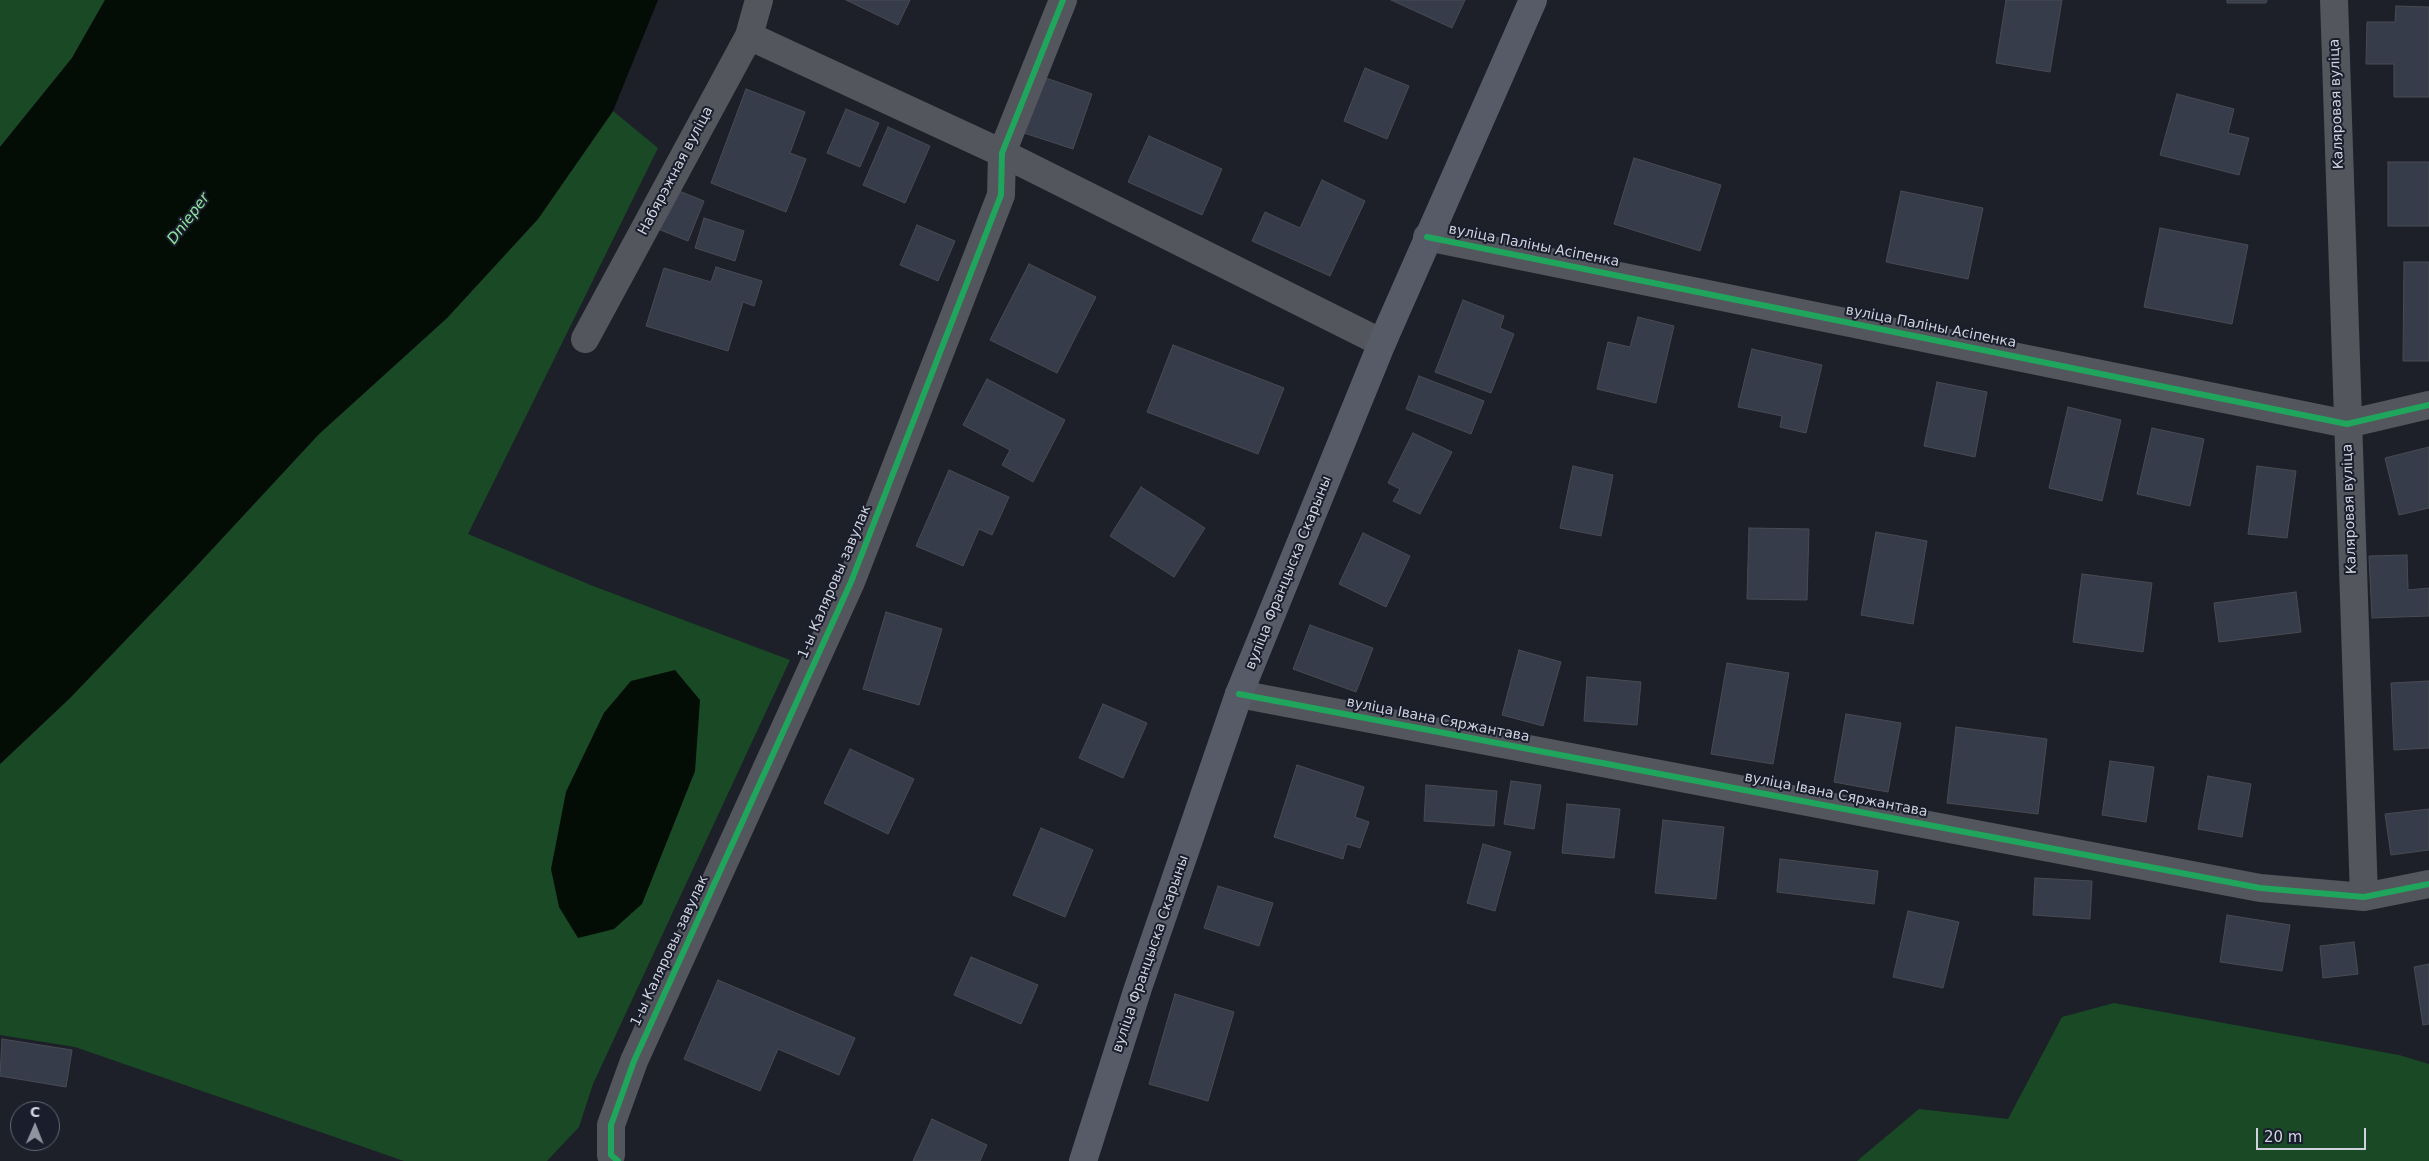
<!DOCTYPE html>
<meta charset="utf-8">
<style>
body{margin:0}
#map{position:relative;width:2429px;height:1161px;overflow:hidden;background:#1d2028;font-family:"DejaVu Sans",sans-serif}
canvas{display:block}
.north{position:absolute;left:10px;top:1101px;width:50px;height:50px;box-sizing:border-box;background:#191d2c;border:1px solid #626673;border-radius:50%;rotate:1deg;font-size:14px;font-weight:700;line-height:20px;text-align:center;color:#d0d3de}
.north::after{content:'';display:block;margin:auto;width:18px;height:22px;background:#91949e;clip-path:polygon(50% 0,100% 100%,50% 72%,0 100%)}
.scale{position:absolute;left:2256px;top:1128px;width:110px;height:22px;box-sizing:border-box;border:2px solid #d0d3de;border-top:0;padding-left:6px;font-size:15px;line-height:18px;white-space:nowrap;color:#d0d3de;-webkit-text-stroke:4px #191d2c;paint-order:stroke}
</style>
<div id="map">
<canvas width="2429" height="1161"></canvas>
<div class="north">С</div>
<div class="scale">20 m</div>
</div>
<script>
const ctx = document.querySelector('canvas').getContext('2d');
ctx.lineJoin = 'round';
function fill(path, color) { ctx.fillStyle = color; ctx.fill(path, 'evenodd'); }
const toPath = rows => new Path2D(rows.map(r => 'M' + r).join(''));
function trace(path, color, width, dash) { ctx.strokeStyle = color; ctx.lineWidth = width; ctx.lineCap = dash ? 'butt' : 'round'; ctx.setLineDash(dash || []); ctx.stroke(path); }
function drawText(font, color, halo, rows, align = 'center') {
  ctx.font = font + ' "DejaVu Sans",sans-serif'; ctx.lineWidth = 4; ctx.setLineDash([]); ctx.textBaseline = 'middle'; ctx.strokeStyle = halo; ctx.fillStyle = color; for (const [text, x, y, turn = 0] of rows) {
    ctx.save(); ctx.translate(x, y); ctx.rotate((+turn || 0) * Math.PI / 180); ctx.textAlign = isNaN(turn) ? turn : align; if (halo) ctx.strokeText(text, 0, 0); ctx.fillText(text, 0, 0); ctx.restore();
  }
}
const green = toPath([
 [0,0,105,0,72,58,0,147],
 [613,111,658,148,468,534,593,586,790,660,593,1084,579,1127,547,1161,404,1161,75,1047,0,1035,0,764,70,698,190,573,319,434,447,318,538,219],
 [631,681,695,771,677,813,566,792,604,713],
 [2114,1003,2399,1055,2429,1064,2429,1161,1857,1161,1919,1109,2008,1119,2062,1017]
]);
const water = toPath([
 [105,0,658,0,613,111,538,219,447,318,319,434,190,573,70,698,0,764,0,147,72,58],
 [675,670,700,700,695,771,642,904,614,929,578,938,559,907,551,869,566,792,604,713,631,681]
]);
const building = toPath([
 [846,0,910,0,898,25,846,0],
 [1391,0,1465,0,1452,28,1391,0],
 [2006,0,2062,0,2050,72,1996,63,2006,0],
 [2227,0,2267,0,2266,3,2227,3,2227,0],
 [2396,6,2429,7,2429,97,2394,97,2394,64,2366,64,2367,22,2395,22,2396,6],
 [1365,68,1409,86,1387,139,1344,121,1365,68],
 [1043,77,1092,94,1073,149,1024,133,1043,77],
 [746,89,805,112,790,153,806,159,786,212,711,183,746,89],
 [2177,94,2234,109,2228,133,2249,138,2239,175,2160,155,2177,94],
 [846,109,879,123,860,167,827,153,846,109],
 [888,127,930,146,905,203,863,185,888,127],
 [1149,136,1222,169,1202,215,1128,182,1149,136],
 [1634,158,1721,185,1700,251,1614,224,1634,158],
 [2388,162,2429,162,2429,226,2388,226,2388,162],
 [1322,180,1365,201,1330,276,1252,241,1265,212,1300,228,1322,180],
 [674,189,704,201,688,241,658,229,674,189],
 [1901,191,1983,208,1968,279,1886,262,1901,191],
 [704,218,744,231,735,261,695,248,704,218],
 [917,225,955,241,938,281,900,265,917,225],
 [2160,228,2248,245,2232,324,2144,307,2160,228],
 [2404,262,2429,262,2429,361,2403,361,2404,262],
 [1029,264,1096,297,1057,373,990,340,1029,264],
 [716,267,762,281,754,306,743,302,728,351,646,326,664,268,711,282,716,267],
 [1463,300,1504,316,1500,328,1514,334,1491,393,1435,372,1463,300],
 [1638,317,1674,326,1656,403,1597,389,1608,342,1630,347,1638,317],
 [1173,345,1284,388,1258,454,1147,412,1173,345],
 [1752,349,1822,365,1806,433,1780,427,1782,416,1738,407,1752,349],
 [1419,376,1484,401,1471,434,1406,409,1419,376],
 [987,379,1065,420,1033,482,1002,465,1010,450,963,425,987,379],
 [1937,382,1987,392,1975,457,1924,446,1937,382],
 [2068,407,2121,420,2102,501,2049,488,2068,407],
 [2152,428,2204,439,2190,506,2137,494,2152,428],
 [1413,433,1452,452,1420,514,1393,501,1400,489,1388,483,1413,433],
 [2429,447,2429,508,2399,515,2385,458,2429,447],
 [1573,466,1613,475,1601,536,1560,528,1573,466],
 [2257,466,2296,471,2287,538,2248,534,2257,466],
 [949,470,1009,497,992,535,979,529,963,566,916,546,949,470],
 [1141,487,1205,528,1174,577,1110,536,1141,487],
 [1749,528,1809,529,1807,600,1747,599,1749,528],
 [1876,532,1927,541,1913,624,1861,615,1876,532],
 [1363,533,1410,556,1386,607,1339,584,1363,533],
 [2407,555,2408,590,2429,588,2429,616,2372,618,2369,556,2407,555],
 [2082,574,2152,583,2143,652,2073,642,2082,574],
 [2296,592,2301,632,2219,642,2214,603,2296,592],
 [886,612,942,629,919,705,863,689,886,612],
 [1310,625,1373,648,1356,692,1293,669,1310,625],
 [1519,650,1561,662,1543,726,1502,715,1519,650],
 [1727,663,1789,673,1773,764,1711,754,1727,663],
 [1587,677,1641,682,1637,725,1584,721,1587,677],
 [2429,681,2429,748,2394,750,2391,683,2429,681],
 [1103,704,1147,723,1123,778,1079,758,1103,704],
 [1846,714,1901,723,1888,792,1834,782,1846,714],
 [1956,727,2047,739,2038,814,1947,803,1956,727],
 [850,749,914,779,888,834,824,803,850,749],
 [2110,761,2154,767,2146,822,2102,815,2110,761],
 [1297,765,1364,787,1355,817,1369,822,1360,848,1347,844,1343,859,1274,837,1297,765],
 [2208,776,2251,784,2242,837,2198,829,2208,776],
 [1511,781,1541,785,1534,829,1504,824,1511,781],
 [1426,785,1497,791,1494,826,1424,821,1426,785],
 [1567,804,1620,809,1614,858,1562,853,1567,804],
 [2429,809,2429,850,2391,855,2385,814,2429,809],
 [1663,820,1724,827,1716,899,1655,893,1663,820],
 [1041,828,1093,850,1065,917,1013,895,1041,828],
 [1483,844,1511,852,1495,911,1467,903,1483,844],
 [1780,859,1878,871,1874,904,1777,892,1780,859],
 [2035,878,2092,881,2090,919,2033,915,2035,878],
 [1218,886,1273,903,1259,946,1204,928,1218,886],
 [1908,911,1959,922,1943,988,1893,977,1908,911],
 [2227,915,2290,925,2282,971,2220,962,2227,915],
 [2354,942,2358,974,2323,978,2320,946,2354,942],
 [971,957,1038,985,1021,1024,954,995,971,957],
 [2429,964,2429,1024,2423,1025,2414,967,2429,964],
 [718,980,855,1038,839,1075,778,1049,760,1091,684,1059,718,980],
 [1175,994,1234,1012,1208,1101,1149,1084,1175,994],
 [2,1039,72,1050,66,1087,0,1076,2,1039],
 [932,1119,987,1145,980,1161,913,1161,932,1119]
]);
const minor = toPath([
 [2334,0,2364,897],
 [749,36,1002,153,1382,343],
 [1427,237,2347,424,2429,405],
 [585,339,749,36,759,0],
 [1239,694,2260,888,2364,897,2429,884],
 [611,1155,611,1125,634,1061,851,582,1001,195,1002,153,1063,0]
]);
const major = toPath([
 [1083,1161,1138,988,1239,694,1382,343,1533,0]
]);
const cycleway = toPath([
 [1427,237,2347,424,2429,405],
 [1239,694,2260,888,2364,897,2429,884],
 [618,1161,611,1155,611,1125,634,1061,851,582,1001,195,1002,153,1063,0]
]);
const streetNames = [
 ["Каляровая вуліца",2337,104,-92],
 ["Набярэжная вуліца",676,171,-62],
 ["вуліца Паліны Асіпенка",1534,246,11],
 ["вуліца Паліны Асіпенка",1931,327,11],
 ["Каляровая вуліца",2350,509,-92],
 ["вуліца Францыска Скарыны",1289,573,-68],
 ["1-ы Каляровы завулак",835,582,-67],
 ["вуліца Івана Сяржантава",1438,720,11],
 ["вуліца Івана Сяржантава",1836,795,11],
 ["1-ы Каляровы завулак",670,951,-65],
 ["вуліца Францыска Скарыны",1151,954,-71]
];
const waterNames = [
 ["Dnieper",189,219,-53]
];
fill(green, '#194a25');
fill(water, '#030d05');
fill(building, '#373c4b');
trace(building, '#484b52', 1);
trace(minor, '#53565c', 28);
trace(major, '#575b68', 28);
trace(cycleway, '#20a55d', 6);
drawText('14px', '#d0d3de', '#191d2c', streetNames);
drawText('italic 15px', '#90e49c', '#191d2c', waterNames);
</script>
